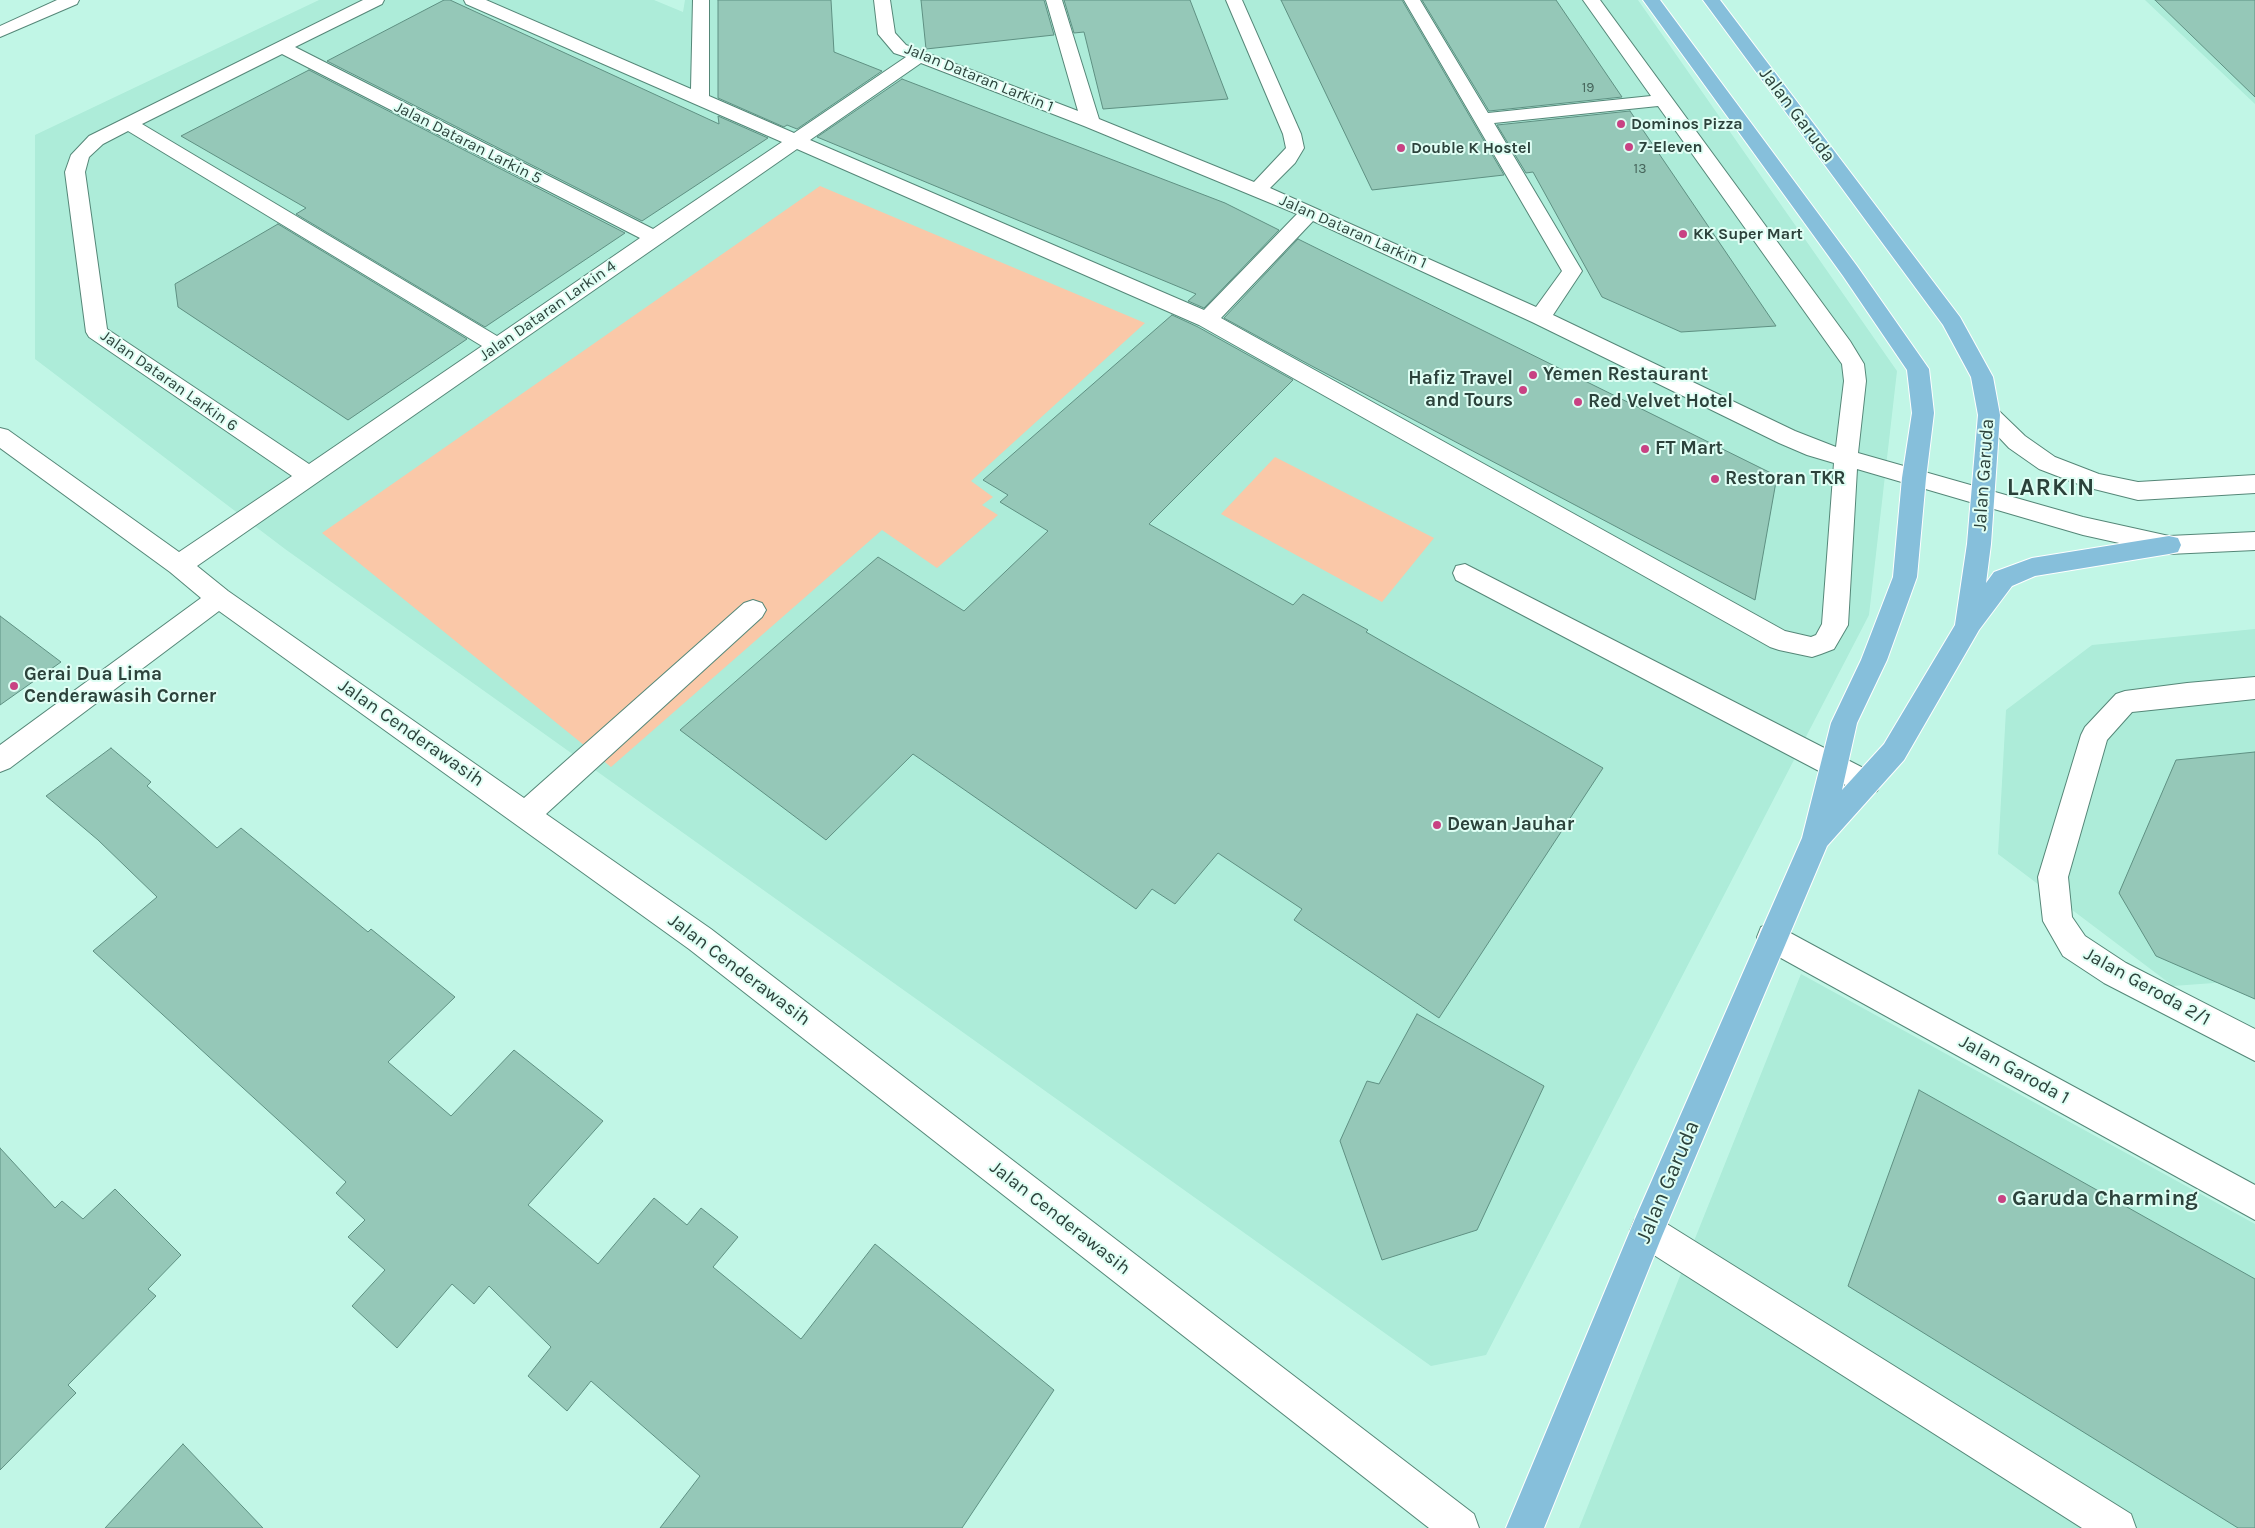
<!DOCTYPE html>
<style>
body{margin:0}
canvas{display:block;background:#c1f6e6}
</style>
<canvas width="2255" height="1528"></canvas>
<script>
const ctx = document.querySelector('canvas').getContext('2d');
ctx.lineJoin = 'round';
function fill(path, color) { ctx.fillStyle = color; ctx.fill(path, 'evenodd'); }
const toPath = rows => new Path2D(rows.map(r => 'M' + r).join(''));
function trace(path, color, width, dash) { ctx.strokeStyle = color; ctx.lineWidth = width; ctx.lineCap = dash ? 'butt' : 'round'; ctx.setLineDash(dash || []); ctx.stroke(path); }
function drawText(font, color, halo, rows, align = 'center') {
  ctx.font = font + ' Karla,sans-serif'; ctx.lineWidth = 4; ctx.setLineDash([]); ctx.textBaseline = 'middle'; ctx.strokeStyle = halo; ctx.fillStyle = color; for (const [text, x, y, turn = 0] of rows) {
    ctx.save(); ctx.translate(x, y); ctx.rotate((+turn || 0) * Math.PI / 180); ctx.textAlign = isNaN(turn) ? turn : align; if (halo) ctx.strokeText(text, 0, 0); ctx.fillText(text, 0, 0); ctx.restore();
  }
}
const built = toPath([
 [319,0,654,0,683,12,685,0,1638,0,1897,371,1869,615,1486,1355,1431,1366,285,549,35,359,35,135],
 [2145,0,2255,0,2255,104],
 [2255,629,2255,980,2173,986,1998,854,2006,710,2092,645],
 [1801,974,2255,1224,2255,1528,1579,1528]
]);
const green = toPath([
 [820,186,1145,323,971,481,993,497,982,505,998,515,937,568,882,530,611,767,322,533],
 [1275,457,1434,538,1382,602,1221,514]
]);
const building = toPath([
 [444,0,450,0,719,124,718,116,768,138,642,221,327,61,444,0],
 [718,0,831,0,834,52,882,71,797,129,787,125,784,127,718,98,718,0],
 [921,0,1044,0,1054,35,926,49,921,0],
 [1064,0,1190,0,1228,99,1103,109,1084,32,1074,33,1064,0],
 [1281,0,1402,0,1504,175,1372,190,1281,0],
 [1422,0,1556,0,1622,97,1489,111,1422,0],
 [2155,0,2255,0,2255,97,2155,0],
 [309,70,625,233,485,327,296,214,306,208,181,136,309,70],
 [902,79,1225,203,1279,230,1204,308,1188,301,1196,294,817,137,902,79],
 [1630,111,1776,326,1681,332,1602,297,1533,172,1526,173,1497,125,1630,111],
 [278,224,467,339,348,420,178,307,175,284,278,224],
 [1298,239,1777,476,1755,600,1308,364,1224,318,1298,239],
 [1172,315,1198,327,1293,380,1149,524,1293,605,1303,594,1368,630,1366,632,1603,768,1439,1018,1294,920,1302,909,1218,853,1175,904,1152,889,1136,909,913,754,826,840,680,730,878,557,964,611,1048,531,1000,502,1008,495,983,480,1172,315],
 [0,616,61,662,0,705,0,616],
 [111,748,151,782,147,786,217,848,241,828,368,932,371,929,455,997,388,1062,451,1116,514,1050,603,1121,528,1205,598,1264,654,1198,687,1225,701,1208,738,1237,713,1267,801,1339,875,1244,1054,1390,962,1528,660,1528,700,1476,591,1381,567,1411,528,1376,551,1347,489,1286,474,1304,452,1284,397,1348,352,1306,385,1270,348,1237,365,1220,336,1193,346,1182,93,951,157,897,98,840,46,796,111,748],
 [2255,752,2255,999,2156,956,2119,893,2176,760,2255,752],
 [1417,1014,1544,1086,1477,1230,1382,1260,1340,1141,1367,1081,1379,1084,1417,1014],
 [1919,1090,2255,1279,2255,1528,2238,1528,1848,1286,1919,1090],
 [0,1148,55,1208,62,1201,83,1219,115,1189,181,1255,148,1289,156,1296,68,1385,76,1393,0,1470,0,1148],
 [183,1444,263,1528,105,1528,183,1444]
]);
const minor = toPath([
 [57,0,79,0,77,4,0,37,0,26,57,0],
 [363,0,384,0,382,4,295,47,653,229,782,142,466,4,464,0,486,0,691,89,693,0,709,0,709,96,794,133,906,57,894,53,878,34,874,0,890,0,895,33,906,45,1078,111,1046,0,1062,0,1099,119,1254,182,1286,148,1283,134,1226,0,1242,0,1301,134,1304,148,1295,163,1270,188,1536,307,1562,271,1404,0,1420,0,1488,113,1651,96,1583,0,1600,0,1850,341,1864,364,1866,381,1858,453,2083,517,2169,536,2255,532,2255,550,2169,554,2083,535,1857,469,1848,625,1834,649,1821,654,1812,657,1779,650,1770,647,1199,325,797,149,197,566,228,591,524,798,744,603,753,600,762,603,766,610,762,617,546,814,711,929,1474,1514,1479,1528,1429,1528,689,949,219,611,10,768,0,772,0,745,201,598,170,572,0,448,0,428,8,430,179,552,292,476,89,337,86,332,65,172,71,155,89,136,363,0],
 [282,54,640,238,497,336,142,124,282,54],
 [921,63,1084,126,1297,214,1204,310,810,140,921,63],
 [1658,106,1842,364,1844,381,1836,447,1795,431,1553,315,1582,271,1494,123,1658,106],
 [128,131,482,346,309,464,107,329,85,172,89,157,103,144,128,131],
 [1313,221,1532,322,1779,443,1807,455,1834,463,1822,624,1816,635,1811,637,1785,631,1221,318,1313,221],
 [1989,407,1997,409,2025,436,2055,457,2099,474,2138,482,2255,475,2255,493,2138,500,2086,487,2039,469,2009,448,1978,415,1981,409,1989,407],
 [1465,564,1877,775,1881,783,1877,791,1867,795,1857,791,1456,580,1453,573,1456,566,1465,564],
 [2255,677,2255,699,2132,712,2107,740,2068,877,2072,917,2085,936,2126,963,2255,1029,2255,1061,2104,983,2063,956,2043,921,2038,877,2081,735,2085,727,2116,694,2125,691,2187,683,2255,677],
 [1772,923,2255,1185,2255,1220,1761,947,1757,937,1761,927,1772,923],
 [1647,1214,1659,1219,2131,1514,2136,1528,2082,1528,1635,1243,1630,1231,1635,1219,1647,1214]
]);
const major = toPath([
 [1643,0,1660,0,1857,266,1929,369,1934,413,1926,478,1917,577,1887,660,1857,723,1842,790,1884,744,1955,625,1967,544,1978,415,1971,377,1943,325,1703,0,1720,0,1960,317,1993,377,2000,415,1991,544,1986,583,1994,572,2032,558,2169,536,2178,538,2181,545,2178,552,2169,554,2035,576,2012,586,1979,630,1904,760,1827,846,1662,1236,1544,1528,1506,1528,1635,1219,1802,838,1831,723,1861,660,1893,577,1902,478,1912,413,1907,370,1843,276,1643,0]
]);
const markers = [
 [1621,124,5,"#c84283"],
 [1629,147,5,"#c84283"],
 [1401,148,5,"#c84283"],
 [1683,234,5,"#c84283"],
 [1533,375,5,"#c84283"],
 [1523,390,5,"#c84283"],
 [1578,402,5,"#c84283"],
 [1645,449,5,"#c84283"],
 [1715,479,5,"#c84283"],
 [14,686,5,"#c84283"],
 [1437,825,5,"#c84283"],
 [2002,1199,5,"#c84283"]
];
const farNumbernames = [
 ["19",1588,88],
 ["13",1640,169]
];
const farStreetnames = [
 ["Jalan Dataran Larkin 1",979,78,22],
 ["Jalan Dataran Larkin 5",468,143,27],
 ["Jalan Dataran Larkin 1",1353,232,24],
 ["Jalan Dataran Larkin 4",548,311,-35],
 ["Jalan Dataran Larkin 6",169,381,35]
];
const farPoinames = [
 ["Dominos Pizza",1631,124],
 ["7-Eleven",1639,147],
 ["Double K Hostel",1411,148],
 ["KK Super Mart",1693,234]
];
const streetNames = [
 ["Jalan Garuda",1797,115,53],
 ["Jalan Garuda",1984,475,-86],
 ["Jalan Cenderawasih",411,733,35],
 ["Jalan Cenderawasih",739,970,37],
 ["Jalan Geroda 2/1",2147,987,29],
 ["Jalan Garoda 1",2014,1070,29],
 ["Jalan Cenderawasih",1060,1218,38]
];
const poiNames = [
 ["Yemen Restaurant",1543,375],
 ["Hafiz Travel",1513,379,"right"],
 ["and Tours",1513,401,"right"],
 ["Red Velvet Hotel",1588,402],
 ["FT Mart",1655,449],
 ["Restoran TKR",1725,479],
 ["Gerai Dua Lima",24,675],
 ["Cenderawasih Corner",24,697],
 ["Dewan Jauhar",1447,825]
];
const nearStreetnames = [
 ["Jalan Garuda",1668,1182,-67]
];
const nearPoinames = [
 ["Garuda Charming",2012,1199]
];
const districtNames = [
 ["LARKIN",2051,488]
];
fill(built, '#adecd9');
fill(green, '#fac8a8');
fill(building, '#95c8b8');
trace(building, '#5f9183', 1);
trace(minor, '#558778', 2);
trace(major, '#fff', 2);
fill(minor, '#fff');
fill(major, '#86bfdb');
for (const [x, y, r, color] of markers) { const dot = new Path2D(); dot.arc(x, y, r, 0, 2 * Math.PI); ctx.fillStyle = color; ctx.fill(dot); trace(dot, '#dffef4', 2); }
drawText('14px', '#46645a', null, farNumbernames);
drawText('16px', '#2c423b', '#dffef4', farStreetnames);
drawText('bold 16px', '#2c423b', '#dffef4', farPoinames, 'left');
drawText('19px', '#2c423b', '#dffef4', streetNames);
drawText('bold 19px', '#2c423b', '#dffef4', poiNames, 'left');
drawText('22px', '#2c423b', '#dffef4', nearStreetnames);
drawText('bold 22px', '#2c423b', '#dffef4', nearPoinames, 'left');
ctx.letterSpacing = '1px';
drawText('bold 24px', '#2c423b', '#dffef4', districtNames);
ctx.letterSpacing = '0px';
</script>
